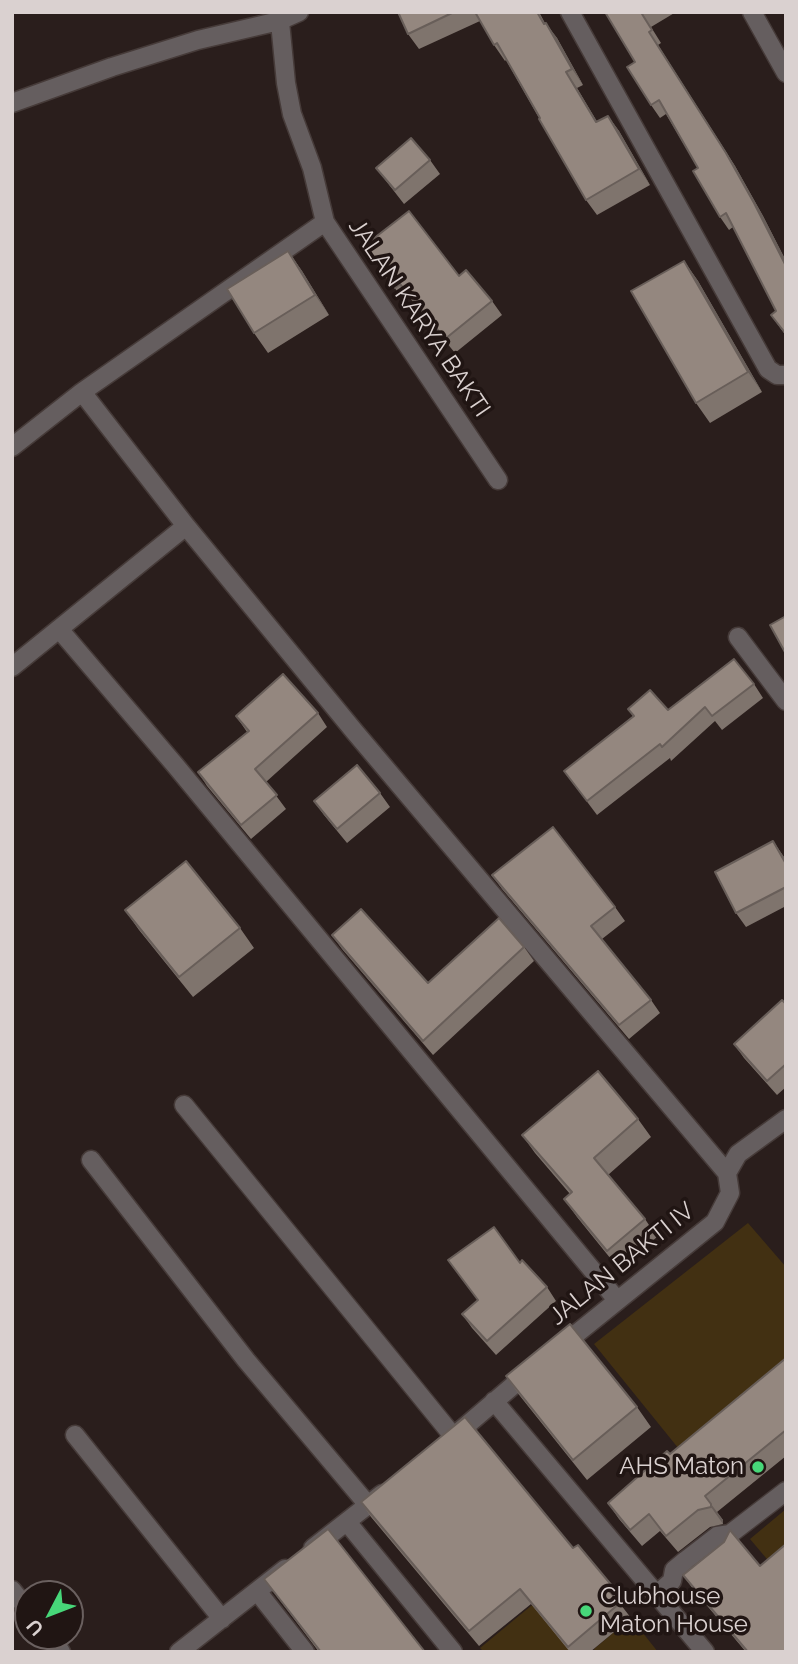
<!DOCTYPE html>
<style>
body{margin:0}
#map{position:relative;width:798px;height:1664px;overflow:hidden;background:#2a1e1c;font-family:Raleway,sans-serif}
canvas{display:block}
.frame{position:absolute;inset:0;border:14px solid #dad1d0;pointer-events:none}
.north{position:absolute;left:14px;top:1580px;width:70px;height:70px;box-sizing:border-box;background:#201513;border:2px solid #6a605f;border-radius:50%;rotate:228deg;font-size:19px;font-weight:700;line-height:28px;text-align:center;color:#dad1d0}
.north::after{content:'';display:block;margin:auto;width:24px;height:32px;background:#47d779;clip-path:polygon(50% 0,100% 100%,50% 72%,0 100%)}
</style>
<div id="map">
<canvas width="798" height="1664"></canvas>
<div class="frame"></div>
<div class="north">U</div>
</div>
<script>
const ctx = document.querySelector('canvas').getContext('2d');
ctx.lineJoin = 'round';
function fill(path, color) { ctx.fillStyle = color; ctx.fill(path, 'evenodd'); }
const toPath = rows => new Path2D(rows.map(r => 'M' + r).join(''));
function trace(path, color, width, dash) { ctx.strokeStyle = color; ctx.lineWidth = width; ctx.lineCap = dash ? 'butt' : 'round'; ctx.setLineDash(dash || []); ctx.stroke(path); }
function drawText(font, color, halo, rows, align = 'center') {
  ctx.font = font + ' Raleway,sans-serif'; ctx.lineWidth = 7; ctx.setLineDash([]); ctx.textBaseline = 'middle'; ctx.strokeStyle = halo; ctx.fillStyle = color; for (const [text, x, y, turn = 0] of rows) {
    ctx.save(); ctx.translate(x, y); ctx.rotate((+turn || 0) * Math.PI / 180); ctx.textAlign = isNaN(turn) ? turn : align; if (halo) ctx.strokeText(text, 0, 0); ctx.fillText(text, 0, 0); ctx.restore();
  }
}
const green = toPath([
 [748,1223,786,1267,786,1371,683,1454,594,1344],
 [786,1509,786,1564,777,1571,750,1539],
 [543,1596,570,1652,484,1652,480,1648],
 [631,1618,658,1652,596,1652,594,1649]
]);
const minor = toPath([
 [279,12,286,83,292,114,312,168,325,222,498,480],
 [570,12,768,369,777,375,786,375],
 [752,12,786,73],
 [12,103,112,67,198,40,279,21,299,12],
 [12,447,82,392,325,222],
 [186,526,354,731,727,1173],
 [59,629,175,765,617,1300],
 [738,637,786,701],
 [12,667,186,526,82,392],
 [184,1105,453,1436],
 [91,1160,246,1360,368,1505],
 [560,1347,715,1222,730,1193,727,1173,738,1154,786,1119],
 [494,1401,705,1652],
 [75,1435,222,1619],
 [453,1437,530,1371],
 [347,1522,453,1652],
 [313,1548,382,1494],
 [12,1590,28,1610],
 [257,1591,305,1652],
 [657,1594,672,1581,674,1570,686,1560,717,1536,730,1534,786,1491],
 [49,1636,61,1652],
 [179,1652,285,1569]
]);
const wall = toPath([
 [398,12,539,12,545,23,557,38,583,85,577,88,597,122,608,116,619,131,650,185,597,215,586,200,506,60,505,61,494,45,480,21,419,49,408,34],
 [605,12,676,12,651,27,661,43,658,45,735,166,763,216,786,261,786,336,771,315,776,311,733,227,729,230,720,217,698,168,666,114,660,118,651,105,635,62],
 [430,160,440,174,404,204,376,168],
 [364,246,492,301,502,315,455,353,410,298,405,302],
 [288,251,302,271,329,315,268,353,254,333],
 [684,261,698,281,762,392,710,423,696,403],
 [754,684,763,698,722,730,715,721,671,761,670,758,597,815,564,771,633,716,628,709,668,710],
 [318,713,327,727,266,782,286,809,251,839,207,786,198,772,247,732,236,716],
 [380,793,390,807,347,843,324,815,314,801],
 [773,841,786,860,786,906,746,927,736,913],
 [492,875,615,907,625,921,602,939,651,1000,660,1013,629,1039,502,889],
 [125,910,240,928,254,948,193,997,139,930],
 [332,935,428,983,524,947,534,961,433,1055,342,949],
 [786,1004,786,1087,777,1095,744,1058,734,1044],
 [638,1119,651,1137,608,1175,645,1219,657,1237,619,1269,577,1217,564,1199,570,1194,535,1153,522,1135],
 [448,1260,520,1263,547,1287,556,1301,496,1355,472,1328,462,1314,478,1300],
 [786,1358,786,1456,717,1512,723,1520,723,1524,710,1527,678,1552,660,1531,642,1546,619,1519,608,1503,670,1454],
 [506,1376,637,1407,651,1427,587,1480,520,1396],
 [361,1502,573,1548,613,1587,624,1602,621,1605,631,1618,590,1652,570,1652,531,1604,479,1646,371,1517],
 [760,1566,786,1652,746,1652,693,1589,683,1575],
 [264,1579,425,1652,319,1652]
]);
const shadedWall = toPath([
 [546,23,557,38,583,85,572,69],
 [649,32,735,166,763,216,786,261,786,266],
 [566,72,577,88,607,138,596,122],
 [608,116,619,131,650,185,639,169],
 [288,251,302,271,329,315,315,295],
 [684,261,698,281,762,392,748,372],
 [773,841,786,860,786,864],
 [711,1504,723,1520,723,1524,711,1507]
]);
const building = toPath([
 [398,12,454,12,408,34,398,12],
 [475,12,537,12,544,24,546,23,572,69,566,72,596,122,608,116,639,169,586,200,539,119,540,118,497,43,494,45,475,12],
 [605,12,645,12,642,14,652,30,649,32,726,153,754,203,786,266,786,334,771,315,776,311,726,213,720,217,693,171,698,168,659,100,651,105,627,67,635,62,605,12],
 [411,138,430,160,395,190,376,168,411,138],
 [409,211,459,276,466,270,492,301,445,339,400,284,395,288,364,246,409,211],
 [288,251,315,295,254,333,227,289,288,251],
 [684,261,748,372,696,403,631,291,684,261],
 [786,616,786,654,770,625,786,616],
 [734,659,754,684,712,716,705,707,662,747,660,744,587,801,564,771,634,716,628,709,650,690,668,710,734,659],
 [283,674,318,713,255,769,277,795,241,825,198,772,249,731,236,716,283,674],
 [357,765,380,793,337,829,314,801,357,765],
 [553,827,615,907,591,926,651,1000,619,1025,492,875,553,827],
 [773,841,786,864,786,887,736,913,715,872,773,841],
 [186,861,240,928,179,977,125,910,186,861],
 [361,909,428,983,499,918,524,947,423,1041,332,935,361,909],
 [782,1000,786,1004,786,1064,767,1081,734,1044,782,1000],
 [598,1071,638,1119,594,1158,645,1219,607,1251,564,1199,572,1192,522,1135,598,1071],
 [494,1227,520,1263,522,1260,547,1287,487,1341,462,1314,478,1300,448,1260,494,1227],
 [570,1324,637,1407,573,1460,506,1376,570,1324],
 [786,1358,786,1430,705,1496,711,1504,711,1507,698,1510,666,1536,649,1514,630,1530,608,1503,667,1451,670,1454,786,1358],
 [465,1417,573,1548,578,1545,613,1587,609,1591,620,1603,568,1647,520,1589,469,1631,361,1502,465,1417],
 [328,1529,425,1652,321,1652,264,1579,328,1529],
 [730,1530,760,1566,786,1544,786,1652,748,1652,683,1575,724,1542,730,1530]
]);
const markers = [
 [758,1467,7,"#47d779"],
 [586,1611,7,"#47d779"]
];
const streetNames = [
 ["JALAN KARYA BAKTI",419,318,56],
 ["JALAN BAKTI IV",622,1264,-39]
];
const poiNames = [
 ["AHS Maton",744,1467],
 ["Clubhouse",600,1597,"left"],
 ["Maton House",600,1625,"left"]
];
fill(green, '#423012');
trace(minor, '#463b39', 21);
trace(minor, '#655e5f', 18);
fill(wall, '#7f746d');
fill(shadedWall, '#685e59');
fill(building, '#94877f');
trace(building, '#685e59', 2);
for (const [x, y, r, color] of markers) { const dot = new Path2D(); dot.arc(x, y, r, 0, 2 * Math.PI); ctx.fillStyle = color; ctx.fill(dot); trace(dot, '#201513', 2.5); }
drawText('24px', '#dad1d0', '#201513', streetNames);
drawText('24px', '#dad1d0', '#201513', poiNames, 'right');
</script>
